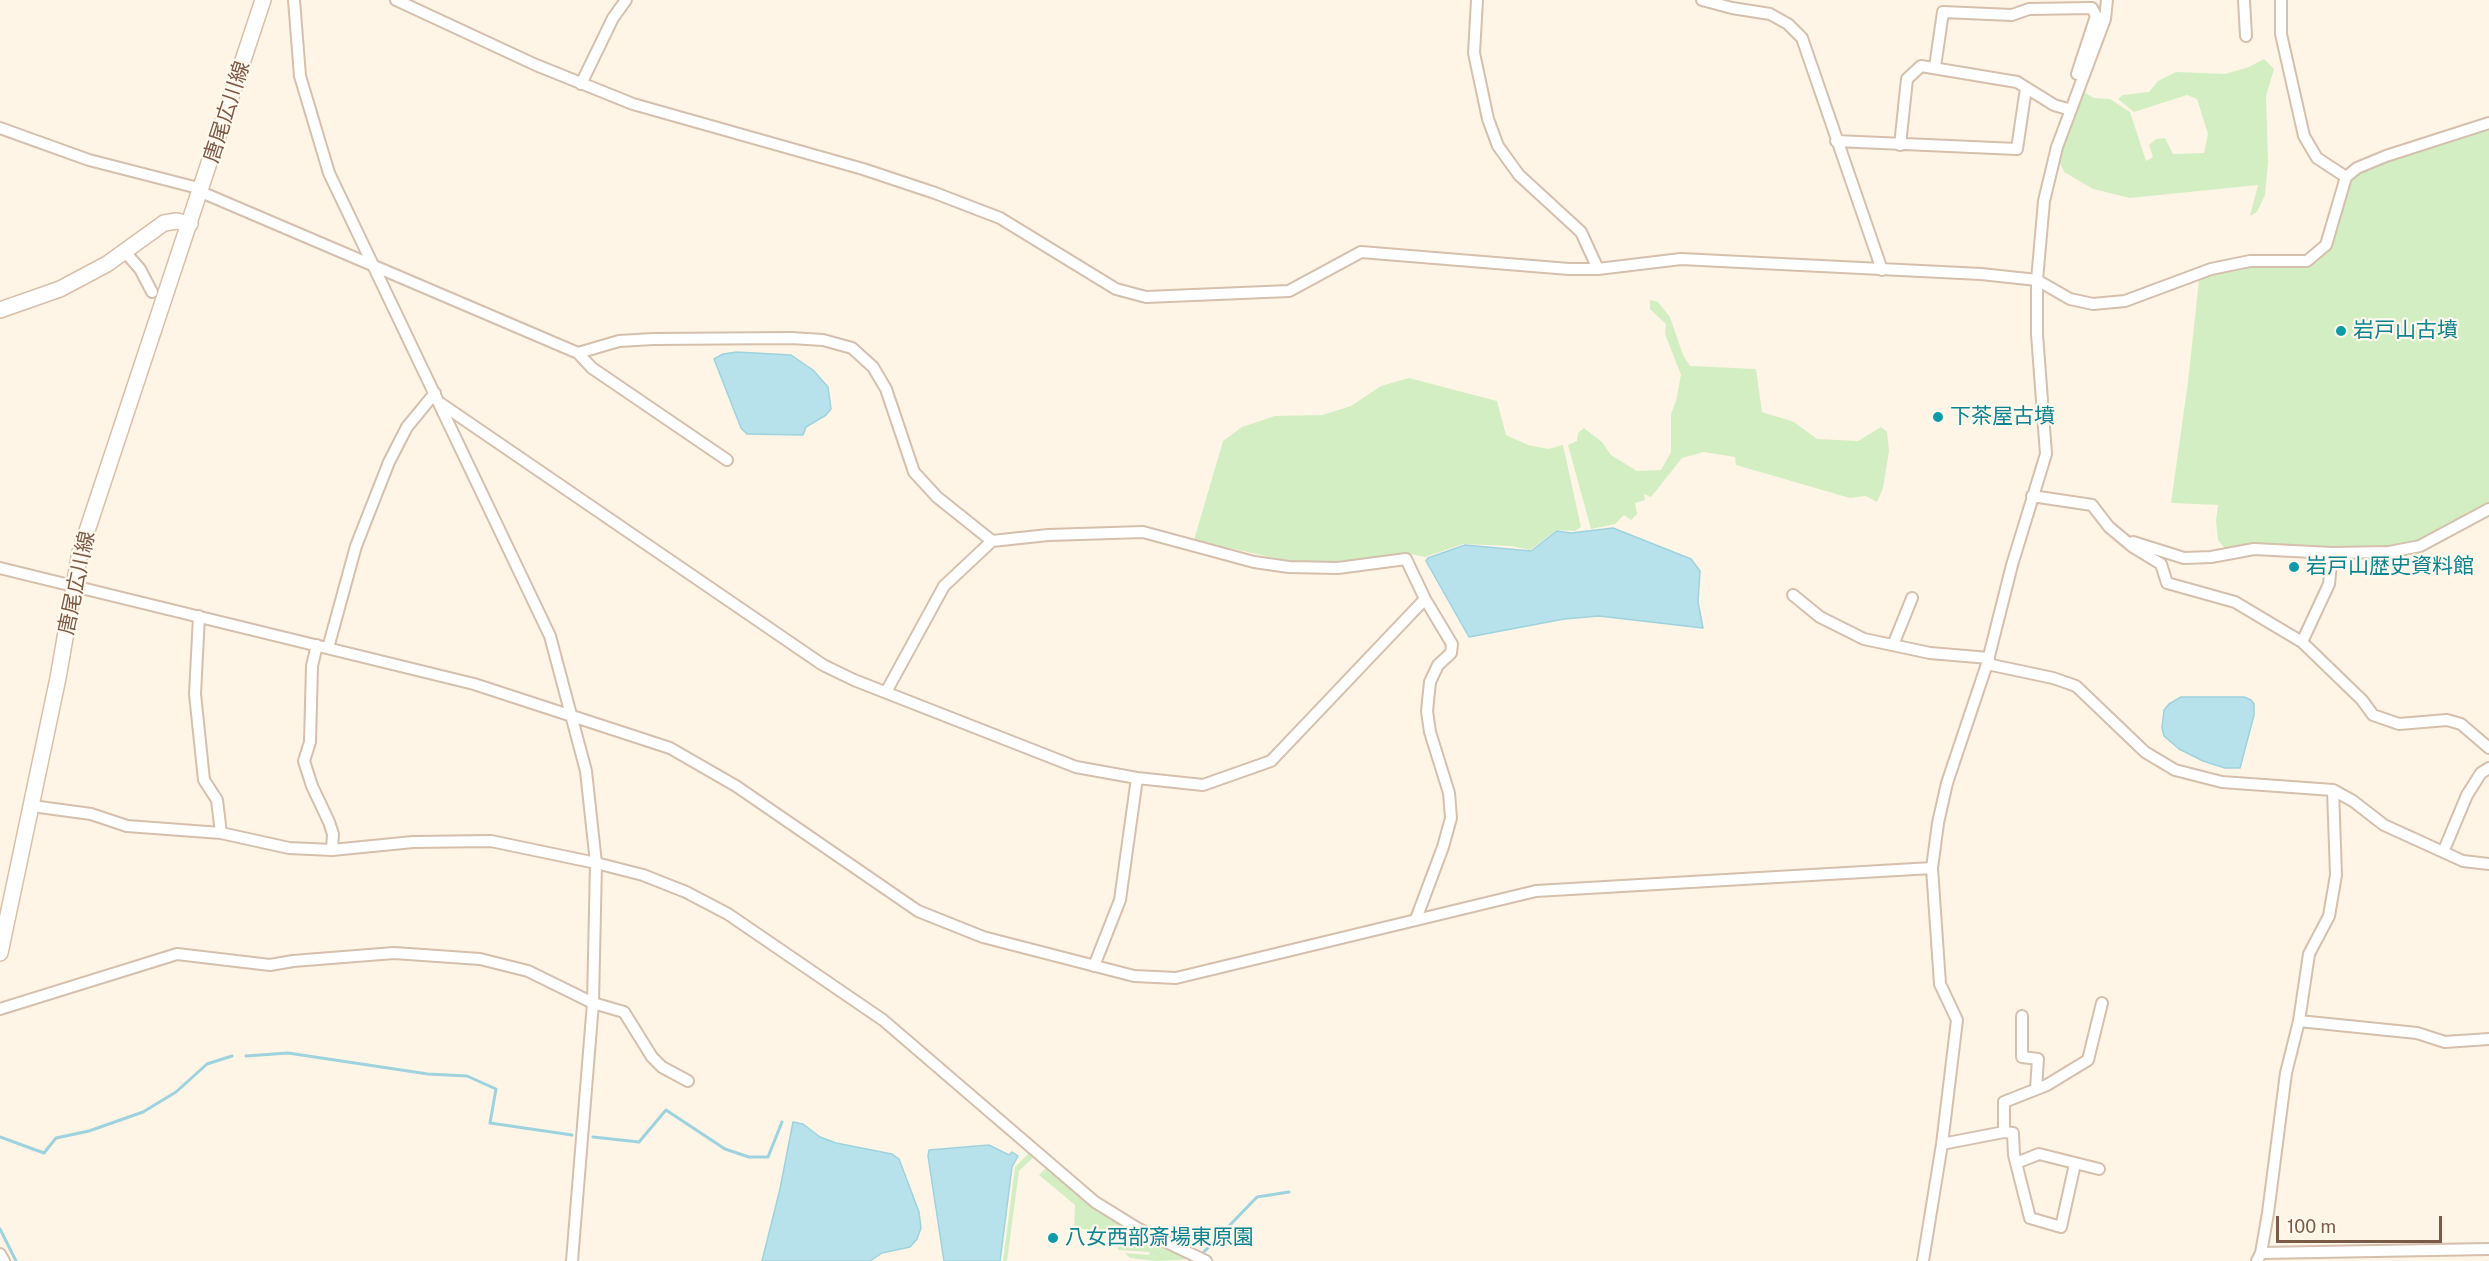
<!DOCTYPE html>
<meta charset="utf-8">
<style>
body{margin:0}
#map{position:relative;width:2489px;height:1261px;overflow:hidden;background:#fef5e6;font-family:"Public Sans",sans-serif}
canvas{display:block}
.scale{position:absolute;left:2276px;top:1216px;width:166px;height:27px;box-sizing:border-box;border:3px solid #7b5b47;border-top:0;padding-left:8px;font-size:18px;line-height:21px;white-space:nowrap;color:#7b5b47;-webkit-text-stroke:4px #fff9ee;paint-order:stroke}
</style>
<div id="map">
<canvas width="2489" height="1261"></canvas>
<div class="scale">100 m</div>
</div>
<script>
const ctx = document.querySelector('canvas').getContext('2d');
ctx.lineJoin = 'round';
function fill(path, color) { ctx.fillStyle = color; ctx.fill(path, 'evenodd'); }
const toPath = rows => new Path2D(rows.map(r => 'M' + r).join(''));
function trace(path, color, width, dash) { ctx.strokeStyle = color; ctx.lineWidth = width; ctx.lineCap = dash ? 'butt' : 'round'; ctx.setLineDash(dash || []); ctx.stroke(path); }
function drawText(font, color, halo, rows, align = 'center') {
  ctx.font = font + ' "Public Sans","Noto Sans JP",sans-serif'; ctx.lineWidth = 4.5; ctx.setLineDash([]); ctx.textBaseline = 'middle'; ctx.strokeStyle = halo; ctx.fillStyle = color; for (const [text, x, y, turn = 0] of rows) {
    ctx.save(); ctx.translate(x, y); ctx.rotate((+turn || 0) * Math.PI / 180); ctx.textAlign = isNaN(turn) ? turn : align; if (halo) ctx.strokeText(text, 0, 0); ctx.fillText(text, 0, 0); ctx.restore();
  }
}
const green = toPath([
 [2264,59,2274,69,2266,96,2268,162,2265,195,2257,212,2250,216,2258,185,2130,198,2093,189,2064,172,2059,161,2062,147,2082,91,2094,98,2110,99,2130,112,2146,161,2153,157,2149,145,2156,139,2165,138,2173,154,2204,153,2208,134,2197,99,2187,95,2134,112,2118,99,2123,95,2149,92,2158,81,2176,72,2225,74,2249,67],
 [2489,129,2489,503,2415,543,2385,549,2226,550,2218,540,2216,521,2218,505,2171,503,2188,382,2199,280,2241,267,2303,268,2314,264,2330,247,2350,181,2358,173,2400,155],
 [1650,300,1658,302,1670,317,1683,355,1690,366,1756,369,1762,412,1794,422,1817,439,1858,441,1881,427,1887,432,1889,451,1883,488,1877,502,1866,496,1850,498,1736,465,1735,457,1704,452,1682,458,1651,497,1644,494,1645,500,1635,503,1637,514,1631,520,1624,515,1615,524,1591,529,1568,445,1577,441,1578,433,1584,428,1602,442,1611,455,1637,471,1661,470,1671,452,1671,414,1676,401,1681,375,1665,334,1666,324,1650,309],
 [1409,378,1497,401,1506,435,1528,445,1548,449,1563,445,1581,527,1575,531,1557,530,1530,550,1511,546,1463,544,1425,557,1407,553,1361,559,1339,565,1288,561,1194,540,1223,441,1242,427,1275,416,1322,415,1351,406,1381,386],
 [1030,1152,1035,1156,1019,1171,1007,1261,1003,1261,1015,1167],
 [1047,1167,1113,1220,1193,1259,1157,1261,1130,1258,1125,1253,1149,1255,1150,1252,1118,1250,1119,1235,1091,1233,1091,1230,1074,1228,1075,1205,1039,1175]
]);
const water = toPath([
 [737,352,791,355,813,370,828,387,831,409,826,415,806,427,803,435,747,434,741,428,714,359,723,354,737,352],
 [1613,528,1691,559,1700,571,1698,602,1703,628,1599,616,1564,619,1469,637,1426,561,1428,558,1465,545,1531,551,1557,531,1571,533,1613,528],
 [2181,697,2244,697,2251,700,2254,704,2254,715,2240,768,2225,768,2203,761,2179,749,2164,736,2162,728,2164,710,2169,704,2181,697],
 [793,1122,803,1124,820,1137,836,1143,892,1154,899,1159,919,1212,921,1228,917,1239,910,1247,882,1253,870,1261,762,1261,780,1189,793,1122],
 [989,1145,1009,1155,1012,1152,1018,1156,1012,1167,1000,1261,944,1261,928,1156,929,1150,989,1145]
]);
const stream = toPath([
 [246,1056,288,1053,428,1074,467,1076,496,1089,490,1123,572,1135],
 [0,1137,44,1153,56,1138,89,1131,143,1112,176,1092,207,1064,232,1056],
 [593,1137,639,1142,666,1110,725,1149,749,1157,768,1157,782,1122],
 [0,1229,16,1261],
 [1200,1256,1257,1197,1289,1192]
]);
const street = toPath([
 [294,0,300,76,329,173,550,636,586,771,596,863,593,1003,572,1261],
 [396,0,536,65,633,104,863,169,935,193,1000,218,1116,289,1146,297,1289,291,1361,252,1569,269,1598,269,1681,259,1981,274,2037,280,2070,299,2093,304,2125,301,2211,269,2250,261,2307,261,2326,245,2346,177,2357,168,2386,156,2489,123],
 [1477,0,1474,53,1488,119,1498,146,1519,175,1581,232,1598,269],
 [1702,0,1732,8,1770,14,1788,24,1802,38,1882,270],
 [2244,0,2246,36],
 [2281,0,2281,34,2304,136,2317,158,2346,177],
 [1935,67,1943,12,2012,15,2029,9,2092,8,2096,16,2077,74],
 [581,84,613,18,626,0],
 [0,128,89,160,202,189],
 [1836,141,2017,149,2026,88],
 [1900,145,1907,79,1921,66,2017,82,2054,105,2071,110],
 [201,192,578,353,619,341,653,339,791,338,823,340,852,348,873,367,886,389,914,472,937,497,992,541],
 [125,252,140,269,152,292],
 [578,353,592,368,727,460],
 [440,403,823,665,854,680,1076,767,1137,778,1203,785,1271,761,1425,599],
 [2032,496,2092,505,2109,527,2133,547,2161,564,2167,583,2235,602,2302,642,2362,700,2373,715,2399,724,2447,720,2461,724,2489,748],
 [2133,542,2184,558,2211,557,2254,549,2332,553,2389,552,2420,546,2489,509],
 [0,568,474,684,670,748,736,786,918,911,983,937,1134,976,1176,978,1536,891,1932,868],
 [1793,595,1820,617,1864,639,1930,653,1989,658],
 [199,616,195,694,204,780,217,800,221,833],
 [2302,642,2329,584,2332,553],
 [317,645,312,666,310,742,304,761,312,786,329,822,333,834,332,850],
 [1893,645,1912,598],
 [328,648,356,546,389,462,407,427,435,393],
 [1987,664,2053,678,2076,686,2145,752,2175,770,2222,782,2333,790,2353,801,2384,825,2463,861,2489,864],
 [886,692,944,586,992,541,1048,535,1143,532,1254,562,1289,567,1338,568,1406,559,1425,599,1452,644,1451,653,1438,665,1430,682,1427,711,1430,732,1449,793,1451,818,1443,847,1416,919],
 [32,806,91,814,127,826,221,833,289,848,332,850,413,842,491,841,596,863,643,875,686,892,728,914,883,1020,1095,1202,1137,1228,1206,1261],
 [2444,850,2467,795,2481,773,2489,768],
 [1094,966,1120,900,1137,778],
 [0,1009,177,954,270,965,293,961,394,953,480,959,528,971,593,1003,624,1012,652,1057,662,1067,688,1081],
 [2022,1016,2022,1057,2038,1059,2036,1089],
 [2299,1021,2417,1033,2445,1042,2489,1039],
 [2004,1132,2013,1133,2014,1155,2030,1218,2061,1227,2075,1164],
 [1942,1144,2004,1132,2004,1102,2047,1085,2088,1060,2102,1003],
 [2016,1163,2039,1154,2099,1169],
 [2261,1253,2489,1249],
 [0,1254,4,1261],
 [1923,1261,1942,1144,1957,1020,1940,984,1932,868,1938,823,1947,783,1987,664,2012,565,2046,454,2037,334,2037,280,2044,201,2057,147,2105,19,2107,0],
 [2257,1261,2261,1253,2268,1213,2286,1073,2299,1021,2309,954,2329,916,2336,875,2333,790]
]);
const secondary = toPath([
 [0,310,60,289,107,264,164,223,177,221,190,224],
 [0,953,58,678,80,552,263,0]
]);
const markers = [
 [2341,331,6,"#0f9aa8"],
 [1938,417,6,"#0f9aa8"],
 [2294,567,6,"#0f9aa8"],
 [1053,1238,6,"#0f9aa8"]
];
const streetNames = [
 ["唐尾広川線",227,112,-72],
 ["唐尾広川線",77,583,-78]
];
const cultureNames = [
 ["岩戸山古墳",2353,331],
 ["下茶屋古墳",1950,417],
 ["岩戸山歴史資料館",2306,567],
 ["八女西部斎場東原園",1065,1238]
];
fill(green, '#d3eec2');
fill(water, '#b8e2eb');
trace(water, '#9dd2de', 1.5);
trace(stream, '#9dd2de', 3);
trace(street, '#d5bfad', 14);
trace(secondary, '#d8bfa9', 18);
trace(street, '#fff', 10);
trace(secondary, '#fff', 15);
for (const [x, y, r, color] of markers) { const dot = new Path2D(); dot.arc(x, y, r, 0, 2 * Math.PI); ctx.fillStyle = color; ctx.fill(dot); trace(dot, '#fff9ee', 2); }
drawText('21px', '#7b5b47', '#fff9ee', streetNames);
drawText('21px', '#0d838f', '#fff9ee', cultureNames, 'left');
</script>
